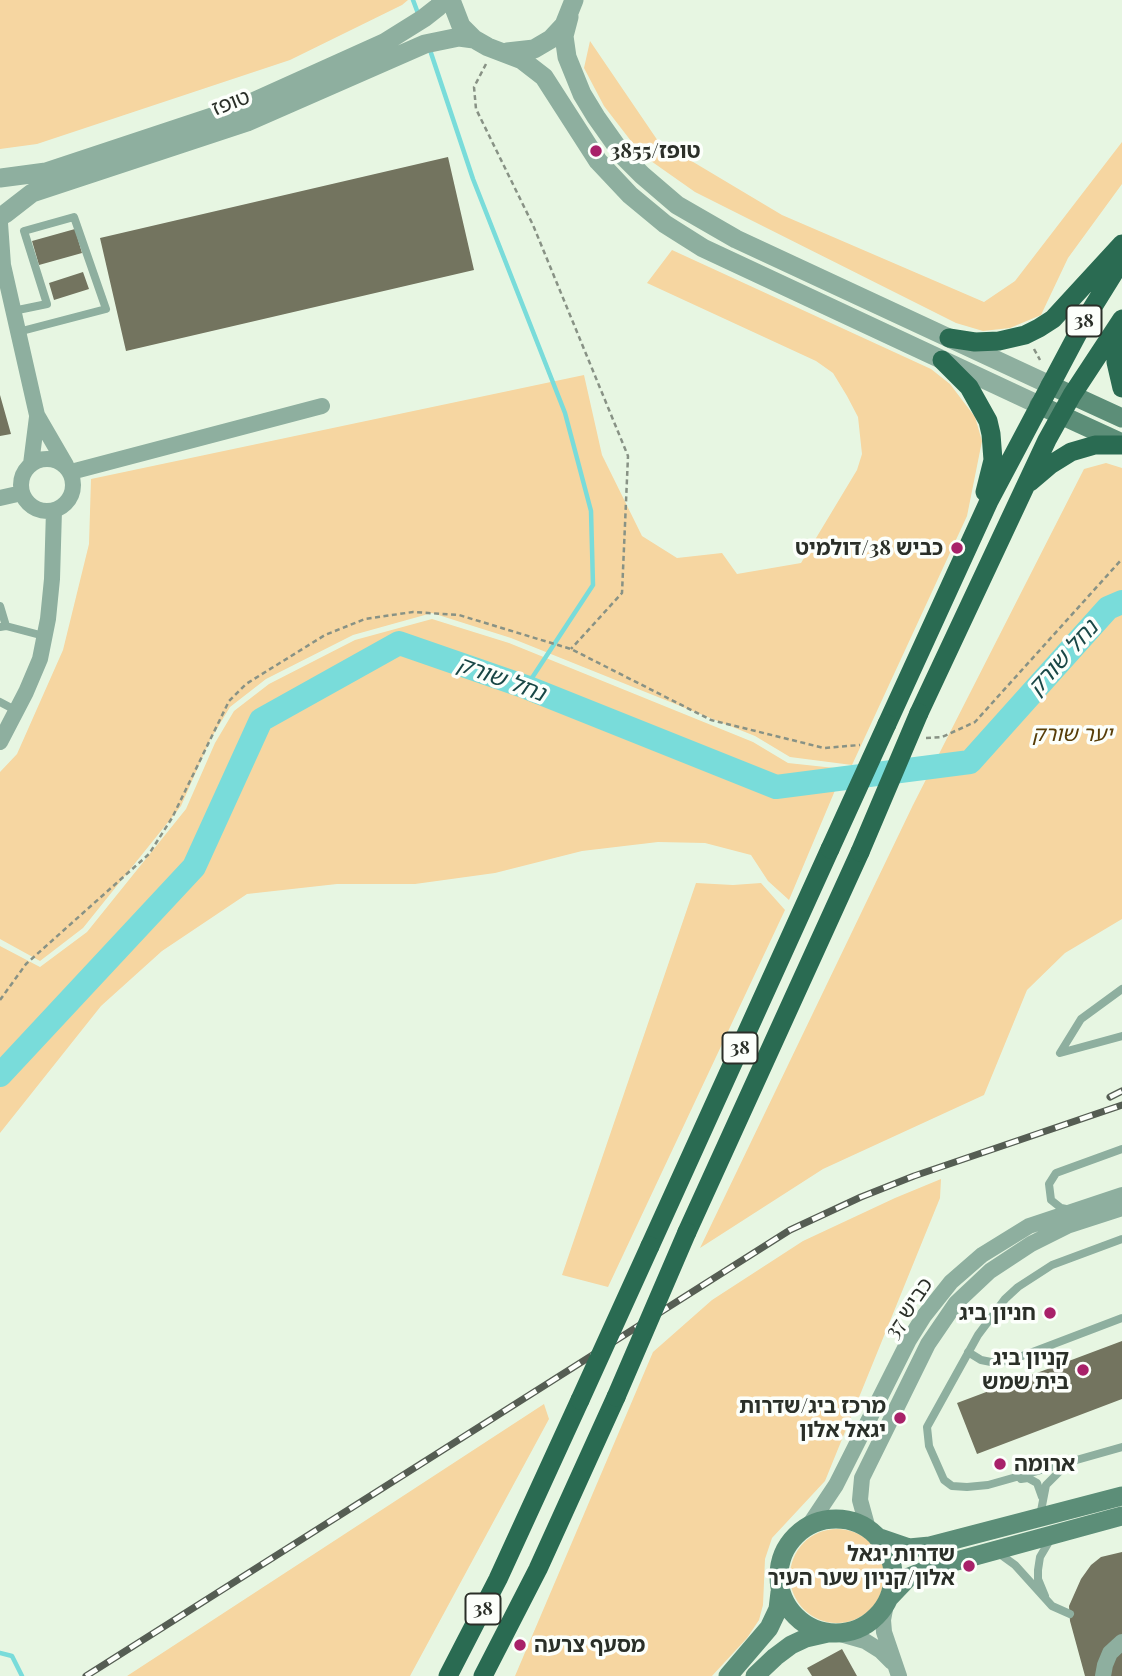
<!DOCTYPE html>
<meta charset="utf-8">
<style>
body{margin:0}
canvas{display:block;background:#e7f6e2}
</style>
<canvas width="1122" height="1676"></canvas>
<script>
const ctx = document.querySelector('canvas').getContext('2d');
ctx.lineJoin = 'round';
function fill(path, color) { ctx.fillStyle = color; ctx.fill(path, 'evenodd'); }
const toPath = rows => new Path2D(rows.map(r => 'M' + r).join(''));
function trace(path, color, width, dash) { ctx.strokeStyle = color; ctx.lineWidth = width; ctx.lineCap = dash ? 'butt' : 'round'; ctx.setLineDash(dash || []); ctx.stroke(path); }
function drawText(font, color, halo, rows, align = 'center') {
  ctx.font = font + ' "Playfair Display","Noto Sans Hebrew",serif'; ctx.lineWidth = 7; ctx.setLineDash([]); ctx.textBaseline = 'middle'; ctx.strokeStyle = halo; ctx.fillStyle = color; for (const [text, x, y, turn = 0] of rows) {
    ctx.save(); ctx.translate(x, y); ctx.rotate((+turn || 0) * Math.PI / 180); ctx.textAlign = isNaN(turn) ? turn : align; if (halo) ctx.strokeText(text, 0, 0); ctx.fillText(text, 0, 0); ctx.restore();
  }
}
const green = toPath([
 [0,0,408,0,402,5,290,60,37,144,0,149],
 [590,41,658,141,782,215,984,302,1015,281,1122,142,1122,184,1068,258,1041,315,1010,328,983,331,956,323,695,192,641,154,604,106,584,68],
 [672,250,931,369,950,384,975,417,982,441,967,516,852,765,790,757,755,736,511,638,432,613,353,635,266,679,230,707,210,740,181,806,83,928,40,961,0,939,0,772,17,754,63,650,89,544,91,479,584,375,602,455,642,536,677,558,722,553,737,574,801,563,857,470,862,454,858,417,847,396,833,373,816,361,647,283],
 [1106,463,1122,468,1122,919,1065,953,1027,990,984,1095,823,1169,700,1248,913,805,1084,469],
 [432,619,509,643,753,742,788,763,844,769,789,900,768,881,751,855,705,843,658,842,582,851,495,873,415,884,337,884,247,894,162,951,101,1006,0,1133,0,946,40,967,87,932,186,809,215,743,234,711,269,684,355,640],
 [696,883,733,885,761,883,785,910,608,1287,562,1275],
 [941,1179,940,1198,825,1481,772,1538,765,1559,763,1605,759,1620,747,1638,712,1676,515,1676,653,1352,712,1300,803,1241,895,1198],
 [544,1404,549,1419,410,1676,127,1676],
 '790 1576a47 47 0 1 1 94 0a47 47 0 1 1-94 0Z'
]);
const stream = toPath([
 [413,0,419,16],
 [429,47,473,179,565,413,591,511,593,585,526,687],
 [0,1653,12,1656,22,1676]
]);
const river = toPath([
 [0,1075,194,867,261,720,399,643,526,687,776,787,970,762,1108,608,1122,602]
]);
const building = toPath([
 [448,157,474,270,126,351,100,238],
 [75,229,82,253,39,265,32,241],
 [83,272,89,289,54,300,49,283],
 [0,395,11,434,0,436],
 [1122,1341,1122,1399,977,1454,957,1403],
 [1122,1552,1122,1676,1085,1676,1070,1621,1069,1606,1081,1579,1091,1565,1101,1557],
 [842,1649,857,1676,812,1676,807,1668]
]);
const path = toPath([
 [486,64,474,87,476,109,533,225,628,456,622,593,571,649],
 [1034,349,1040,360],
 [926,738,942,737,975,722,1122,559],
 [0,1000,26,964,149,854,172,818,229,701,246,684,325,635,365,619,413,612,459,615,571,649,711,720,824,748,860,745]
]);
const service = toPath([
 [13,311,47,304,24,231,74,217,106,309,18,332],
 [0,606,6,626],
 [0,627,6,626,44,636],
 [0,702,17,711],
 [1122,989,1081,1019,1060,1053,1122,1036],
 [1071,1210,1061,1208,1051,1200,1049,1184,1056,1173,1122,1149],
 [1122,1239,1052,1265,1018,1287,1005,1299,978,1335,927,1427,929,1446,944,1480,952,1486,967,1487,988,1485,1122,1447],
 [968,1352,981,1360,991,1362,1009,1361,1122,1318],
 [1021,1479,1028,1478,1037,1483,1042,1497],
 [1040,1516,1046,1485,1066,1465],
 [997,1552,1015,1565,1052,1606,1070,1614],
 [1045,1596,1038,1579,1038,1570,1040,1557,1050,1540]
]);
const minor = toPath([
 [0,223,3,265,37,415,66,465],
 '21 485a26 26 0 1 1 52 0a26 26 0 1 1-52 0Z',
 [31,464,37,417],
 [71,472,322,406],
 [0,498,22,493],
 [0,742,26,692,40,659,48,619,52,579,54,510],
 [808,1527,836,1485,909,1340,924,1316,951,1282,982,1255,1029,1226,1122,1195],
 [868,1529,860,1500,862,1478,928,1344,956,1303,990,1271,1031,1244,1067,1226,1122,1208],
 [886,1604,883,1620,884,1632,899,1676],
 [837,1633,865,1641,881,1651,892,1662],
 [1103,1676,1105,1665,1110,1653,1122,1642]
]);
const tertiary = toPath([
 [451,0,461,26,474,39,488,47,522,60,544,77,598,161,630,195,665,224,703,248,1039,405],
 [569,17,564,36,567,57,582,94,596,117,625,158,642,175,677,205,736,239,1050,385],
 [507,52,534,49,551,39,564,25,574,0],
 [0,178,46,172,242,107,384,43,424,18,438,7,443,0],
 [5,214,32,193,247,122,425,44,459,37,474,39]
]);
const secondary = toPath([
 [1050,385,1122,418],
 [1039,405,1122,443],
 '779 1576a57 57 0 1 1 114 0a57 57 0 1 1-114 0Z',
 [877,1537,909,1548,930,1546,1122,1496],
 [889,1598,909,1577,931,1568,1122,1516],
 [728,1676,769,1628,778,1609,780,1592],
 [755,1676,775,1657,791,1645,806,1638,828,1633]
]);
const trunk = toPath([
 [1122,327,1116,347,1116,362,1122,388],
 [949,338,975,342,999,341,1025,335,1039,328,1053,319,1122,244],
 [942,360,969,387,988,421,991,434,993,460,985,492],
 [1030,482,1050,465,1071,452,1095,445,1122,445],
 [919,713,1047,440,1072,395,1122,319],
 [887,724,989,501,1086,318,1122,260],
 [687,1232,860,852],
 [650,1246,830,849],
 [448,1676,498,1579,580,1400],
 [483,1676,538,1569,616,1397]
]);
const rail = toPath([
 [1110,1097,1122,1091],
 [86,1676,790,1230,861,1197,914,1176,1122,1105]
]);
const trunkBridge = toPath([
 [830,849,887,724],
 [860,852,919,713],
 [616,1397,687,1232],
 [580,1400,650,1246]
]);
const markers = [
 [596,151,7,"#a82169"],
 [957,548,7,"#a82169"],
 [1050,1313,7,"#a82169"],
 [1083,1370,7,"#a82169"],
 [900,1418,7,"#a82169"],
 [1000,1464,7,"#a82169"],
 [969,1566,7,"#a82169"],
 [520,1645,7,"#a82169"]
];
const shields = [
 [1084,321,35],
 [740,1048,35],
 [483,1609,35]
];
const shieldNames = [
 ["38",1084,321],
 ["38",740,1048],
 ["38",483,1609]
];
const streetNames = [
 ["טופז",231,103,-21],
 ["כביש 37",909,1308,-56]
];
const poiNames = [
 ["3855/טופז",610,151,"left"],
 ["כביש 38/דולמיט",943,548],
 ["חניון ביג",1036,1313],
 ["קניון ביג",1069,1358],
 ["בית שמש",1069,1382],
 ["מרכז ביג/שדרות",886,1406],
 ["יגאל אלון",886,1430],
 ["ארומה",1014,1464,"left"],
 ["שדרות יגאל",955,1554],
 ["אלון/קניון שער העיר",955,1578],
 ["מסעף צרעה",534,1645,"left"]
];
const parkNames = [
 ["יער שורק",1072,734]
];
const waterNames = [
 ["נחל שורק",1063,658,-48],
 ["נחל שורק",501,679,20]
];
fill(green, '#f6d6a1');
trace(stream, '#79dcda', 4.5);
trace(river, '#79dcda', 24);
fill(building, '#73745f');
trace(path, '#889285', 2.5, [5, 3.5]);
trace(service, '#8eaf9f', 8);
trace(minor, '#8eaf9f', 16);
trace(tertiary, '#8eaf9f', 19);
trace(secondary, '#5c8e78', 19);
trace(trunk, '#2a6b52', 19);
trace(rail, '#555d53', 7);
trace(rail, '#fcfffb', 4.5, [13]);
trace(trunkBridge, '#2a6b52', 19);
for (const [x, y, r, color] of markers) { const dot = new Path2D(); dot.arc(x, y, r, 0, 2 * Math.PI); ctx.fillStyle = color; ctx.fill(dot); trace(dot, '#fcfffb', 2.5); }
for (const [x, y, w] of shields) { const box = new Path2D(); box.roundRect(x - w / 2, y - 15.5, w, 31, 5); ctx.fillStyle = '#fcfffb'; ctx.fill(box); trace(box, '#2a2f28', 2); }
drawText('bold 19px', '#2a2f28', null, shieldNames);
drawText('21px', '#2a2f28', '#fcfffb', streetNames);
drawText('bold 21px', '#2a2f28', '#fcfffb', poiNames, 'right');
drawText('italic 21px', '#583e09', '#fcfffb', parkNames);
drawText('italic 23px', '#194746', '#fcfffb', waterNames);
</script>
